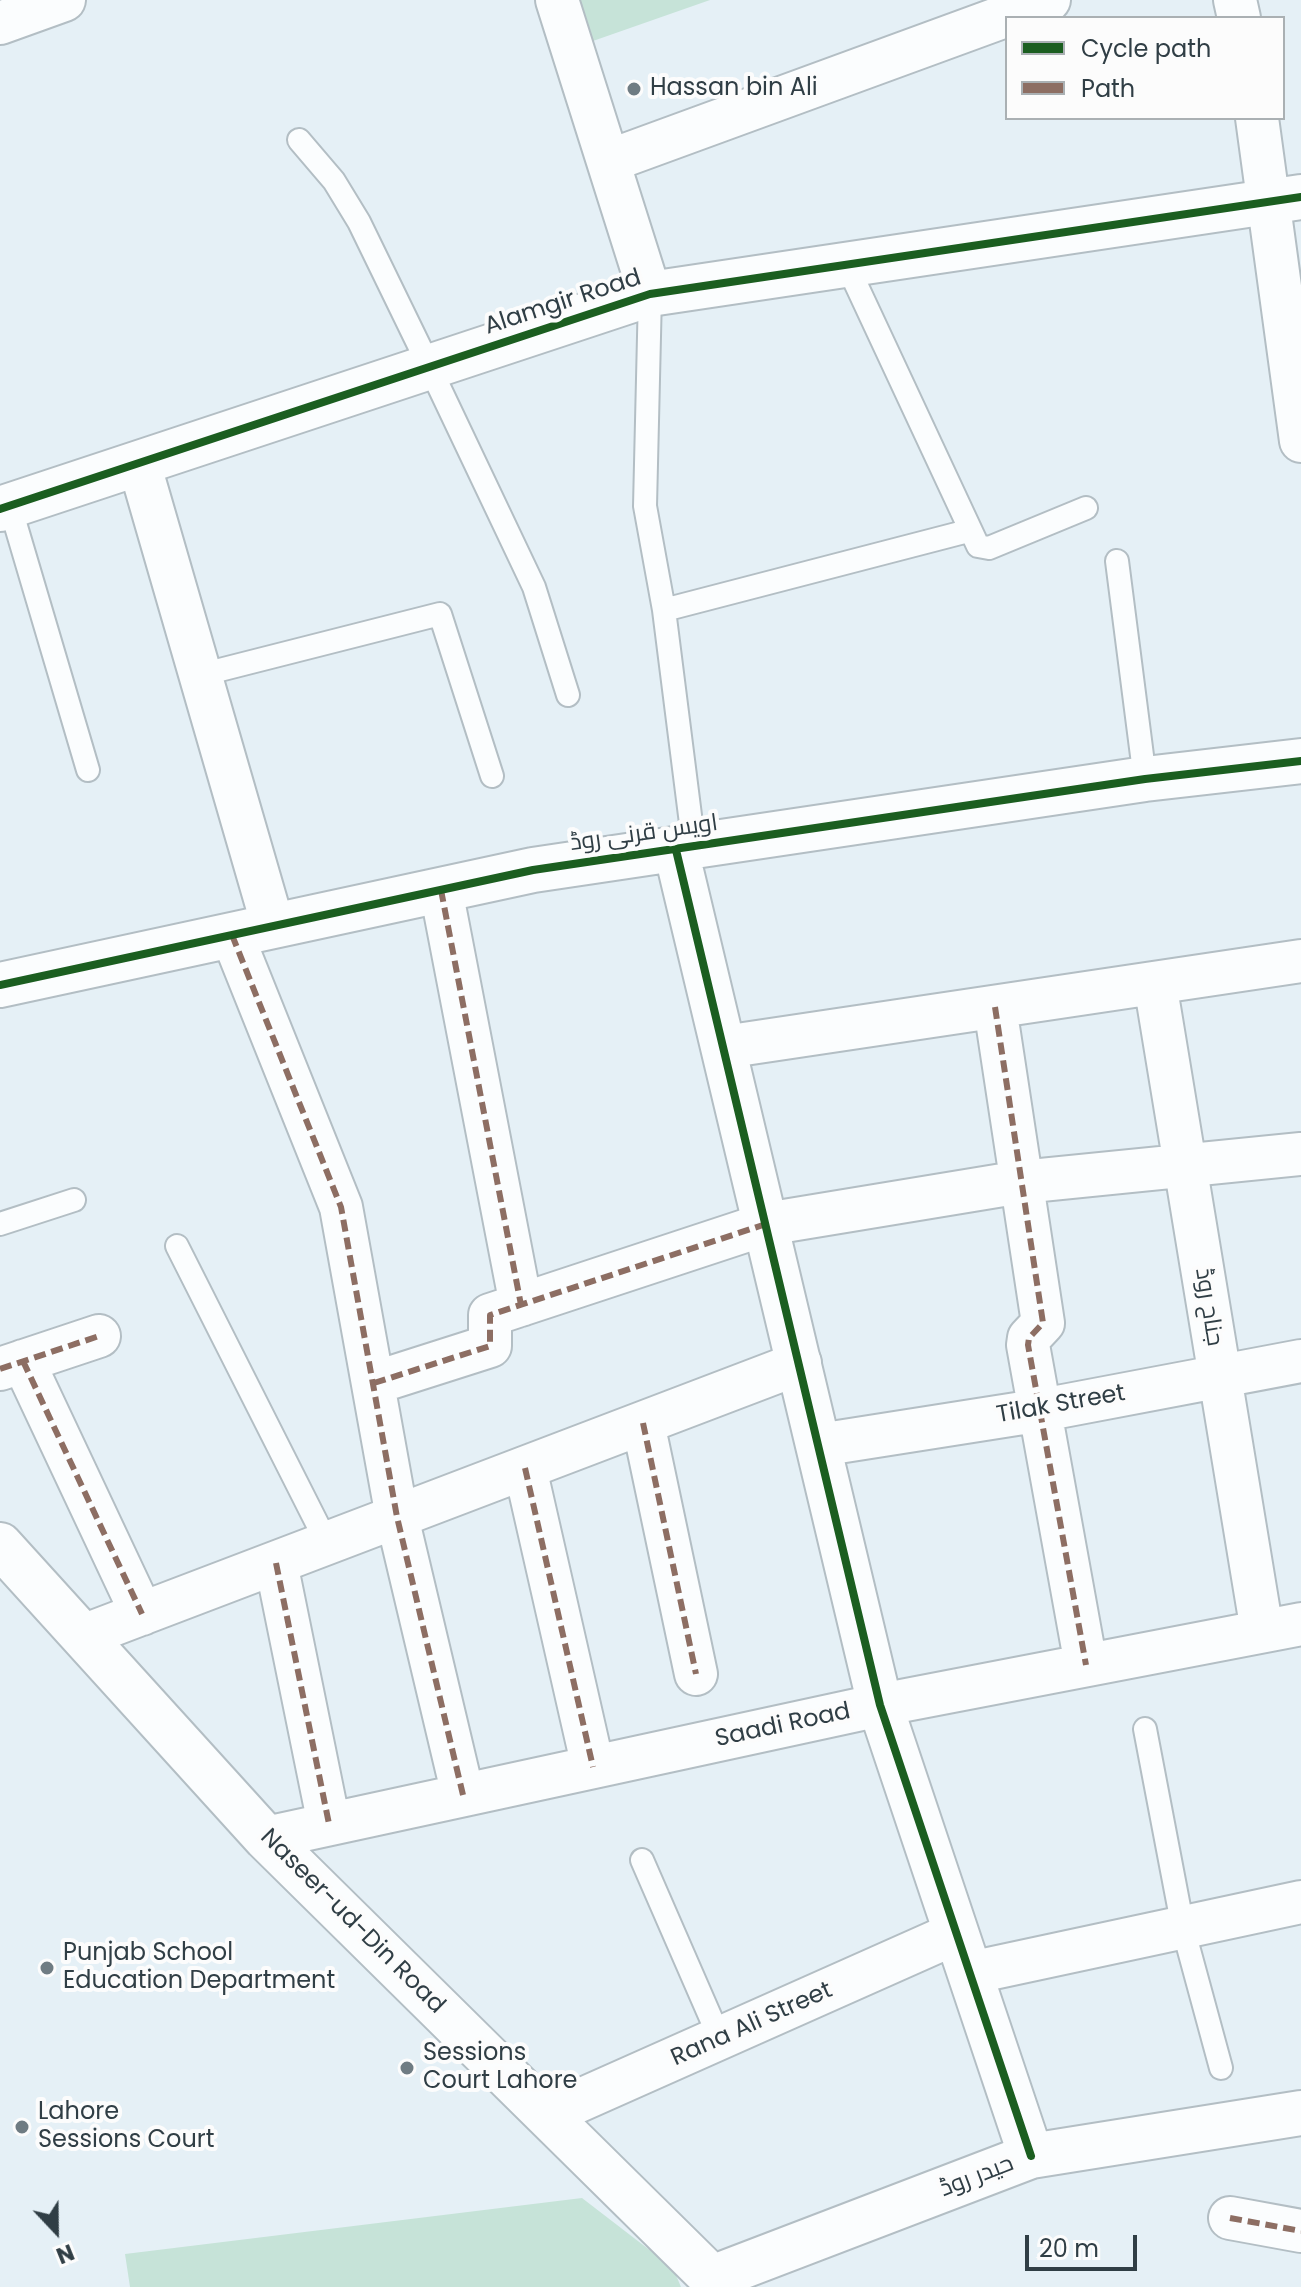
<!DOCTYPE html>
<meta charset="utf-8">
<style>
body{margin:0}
#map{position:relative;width:1301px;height:2287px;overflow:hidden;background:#e5f0f6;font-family:Poppins,sans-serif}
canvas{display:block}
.legend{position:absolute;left:1005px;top:16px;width:280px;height:104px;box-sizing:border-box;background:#fcfcfc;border:2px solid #aab0b3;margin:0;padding:10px 14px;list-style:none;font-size:24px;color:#303e45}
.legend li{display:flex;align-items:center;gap:16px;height:40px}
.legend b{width:40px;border:2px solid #aab0b3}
.north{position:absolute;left:16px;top:2191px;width:80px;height:80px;-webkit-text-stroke:6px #fcfcfc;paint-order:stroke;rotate:158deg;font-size:22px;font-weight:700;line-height:32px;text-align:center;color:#303e45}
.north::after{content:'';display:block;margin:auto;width:28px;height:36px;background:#303e45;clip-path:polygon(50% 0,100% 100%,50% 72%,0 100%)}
.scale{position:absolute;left:1025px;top:2235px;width:112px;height:36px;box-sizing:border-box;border:4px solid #303e45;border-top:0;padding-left:10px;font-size:24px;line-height:28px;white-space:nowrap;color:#303e45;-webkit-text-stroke:6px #fcfcfc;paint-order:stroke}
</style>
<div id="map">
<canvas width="1301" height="2287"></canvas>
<ul class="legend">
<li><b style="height:10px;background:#1b5e20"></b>Cycle path</li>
<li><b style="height:10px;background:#8d6e63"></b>Path</li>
</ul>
<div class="north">N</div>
<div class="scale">20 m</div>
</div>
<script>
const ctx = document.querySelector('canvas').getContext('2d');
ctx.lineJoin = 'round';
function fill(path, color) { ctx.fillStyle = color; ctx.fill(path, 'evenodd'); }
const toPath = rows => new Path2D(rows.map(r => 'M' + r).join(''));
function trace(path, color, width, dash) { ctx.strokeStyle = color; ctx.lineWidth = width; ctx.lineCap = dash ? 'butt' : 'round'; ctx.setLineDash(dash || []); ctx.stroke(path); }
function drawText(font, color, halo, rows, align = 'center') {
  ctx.font = font + ' Poppins,Cairo,sans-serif'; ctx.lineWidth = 8; ctx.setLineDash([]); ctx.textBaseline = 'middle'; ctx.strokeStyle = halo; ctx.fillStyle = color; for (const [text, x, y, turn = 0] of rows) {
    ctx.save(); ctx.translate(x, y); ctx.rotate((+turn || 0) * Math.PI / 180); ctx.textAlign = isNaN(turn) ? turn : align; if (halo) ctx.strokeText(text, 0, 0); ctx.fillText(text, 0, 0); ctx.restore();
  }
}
const green = toPath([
 [557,0,710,0,573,48],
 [582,2198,673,2268,681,2287,130,2287,125,2254]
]);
const service = toPath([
 [299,140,334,181,359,222,430,368,534,587,568,695],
 [847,265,978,546,989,548,1086,508],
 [650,294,645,506,664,610,694,847],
 [10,506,88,770],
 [1117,561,1145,779],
 [664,610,968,531],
 [200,675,440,614,492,776],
 [0,1224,74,1200],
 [177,1246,327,1543],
 [1145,1729,1183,1928,1221,2068],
 [642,1860,720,2039]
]);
const minor = toPath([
 [557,0,650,294],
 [1235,0,1239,18],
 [0,23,64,0],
 [1257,118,1301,441],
 [609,161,1049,0],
 [139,463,273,926],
 [441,890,521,1305],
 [232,935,341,1207,397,1517,463,1795],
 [1155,983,1262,1631],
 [995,1007,1043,1323,1029,1338,1028,1345,1086,1665],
 [724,1047,1301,961],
 [23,1361,142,1614],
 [0,1369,99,1336],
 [374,1383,490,1346,490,1315,766,1224,1021,1182,1301,1154],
 [643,1423,696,1674],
 [819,1445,1042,1410,1301,1361],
 [525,1468,593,1767],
 [276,1563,329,1824],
 [83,1636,800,1363],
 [266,1838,880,1705,1301,1624],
 [970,1973,1301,1902],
 [547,2115,956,1933],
 [1230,2218,1301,2231]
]);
const tertiary = toPath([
 [0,509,650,294,1301,197],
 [676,850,880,1705,1031,2156],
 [0,985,533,870,1145,779,1301,761]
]);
const secondary = toPath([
 [0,1545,266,1838,712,2278,716,2287],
 [712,2278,1031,2156,1301,2113]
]);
const quiet = toPath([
 [441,890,521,1305],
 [232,935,341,1207,397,1517,463,1795],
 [995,1007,1043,1323,1029,1338,1028,1345,1086,1665],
 [23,1361,142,1614],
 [0,1369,99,1336],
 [374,1383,490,1346,490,1315,766,1224],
 [643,1423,696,1674],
 [525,1468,593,1767],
 [276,1563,329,1824],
 [1230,2218,1301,2231]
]);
const cycleway = toPath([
 [0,509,650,294,1301,197],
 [676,850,880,1705,1031,2156],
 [0,985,533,870,1145,779,1301,761]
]);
const markers = [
 [634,89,8,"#6f7c83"],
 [47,1968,8,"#6f7c83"],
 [407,2068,8,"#6f7c83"],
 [22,2127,8,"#6f7c83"]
];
const poiNames = [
 ["Hassan bin Ali",650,89],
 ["Punjab School",63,1954],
 ["Education Department",63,1982],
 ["Sessions",423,2054],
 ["Court Lahore",423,2082],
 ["Lahore",38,2113],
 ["Sessions Court",38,2141]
];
const streetNames = [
 ["Alamgir Road",563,303,-18],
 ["اویس قرنی روڈ",644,834,-8],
 ["جناح روڈ",1208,1307,81],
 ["Tilak Street",1061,1405,-10],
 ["Saadi Road",783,1726,-12],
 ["Naseer-ud-Din Road",352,1922,45],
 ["Rana Ali Street",752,2025,-24],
 ["حیدر روڈ",977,2177,-21]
];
fill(green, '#c6e3d8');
trace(service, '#b3bec4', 26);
trace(minor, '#b3bec4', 46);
trace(tertiary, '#b3bec4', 48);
trace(secondary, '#b3bec4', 48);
trace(service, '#fbfdfe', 22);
trace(minor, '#fbfdfe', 42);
trace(tertiary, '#fbfdfe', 44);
trace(secondary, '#fbfdfe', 44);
trace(quiet, '#8d6e63', 6, [12, 6]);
trace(cycleway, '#1b5e20', 8);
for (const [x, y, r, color] of markers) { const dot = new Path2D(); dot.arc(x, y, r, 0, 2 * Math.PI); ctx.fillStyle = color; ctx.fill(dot); trace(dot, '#fcfcfc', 3); }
drawText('24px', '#303e45', '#fcfcfc', poiNames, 'left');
drawText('24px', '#303e45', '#fcfcfc', streetNames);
</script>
